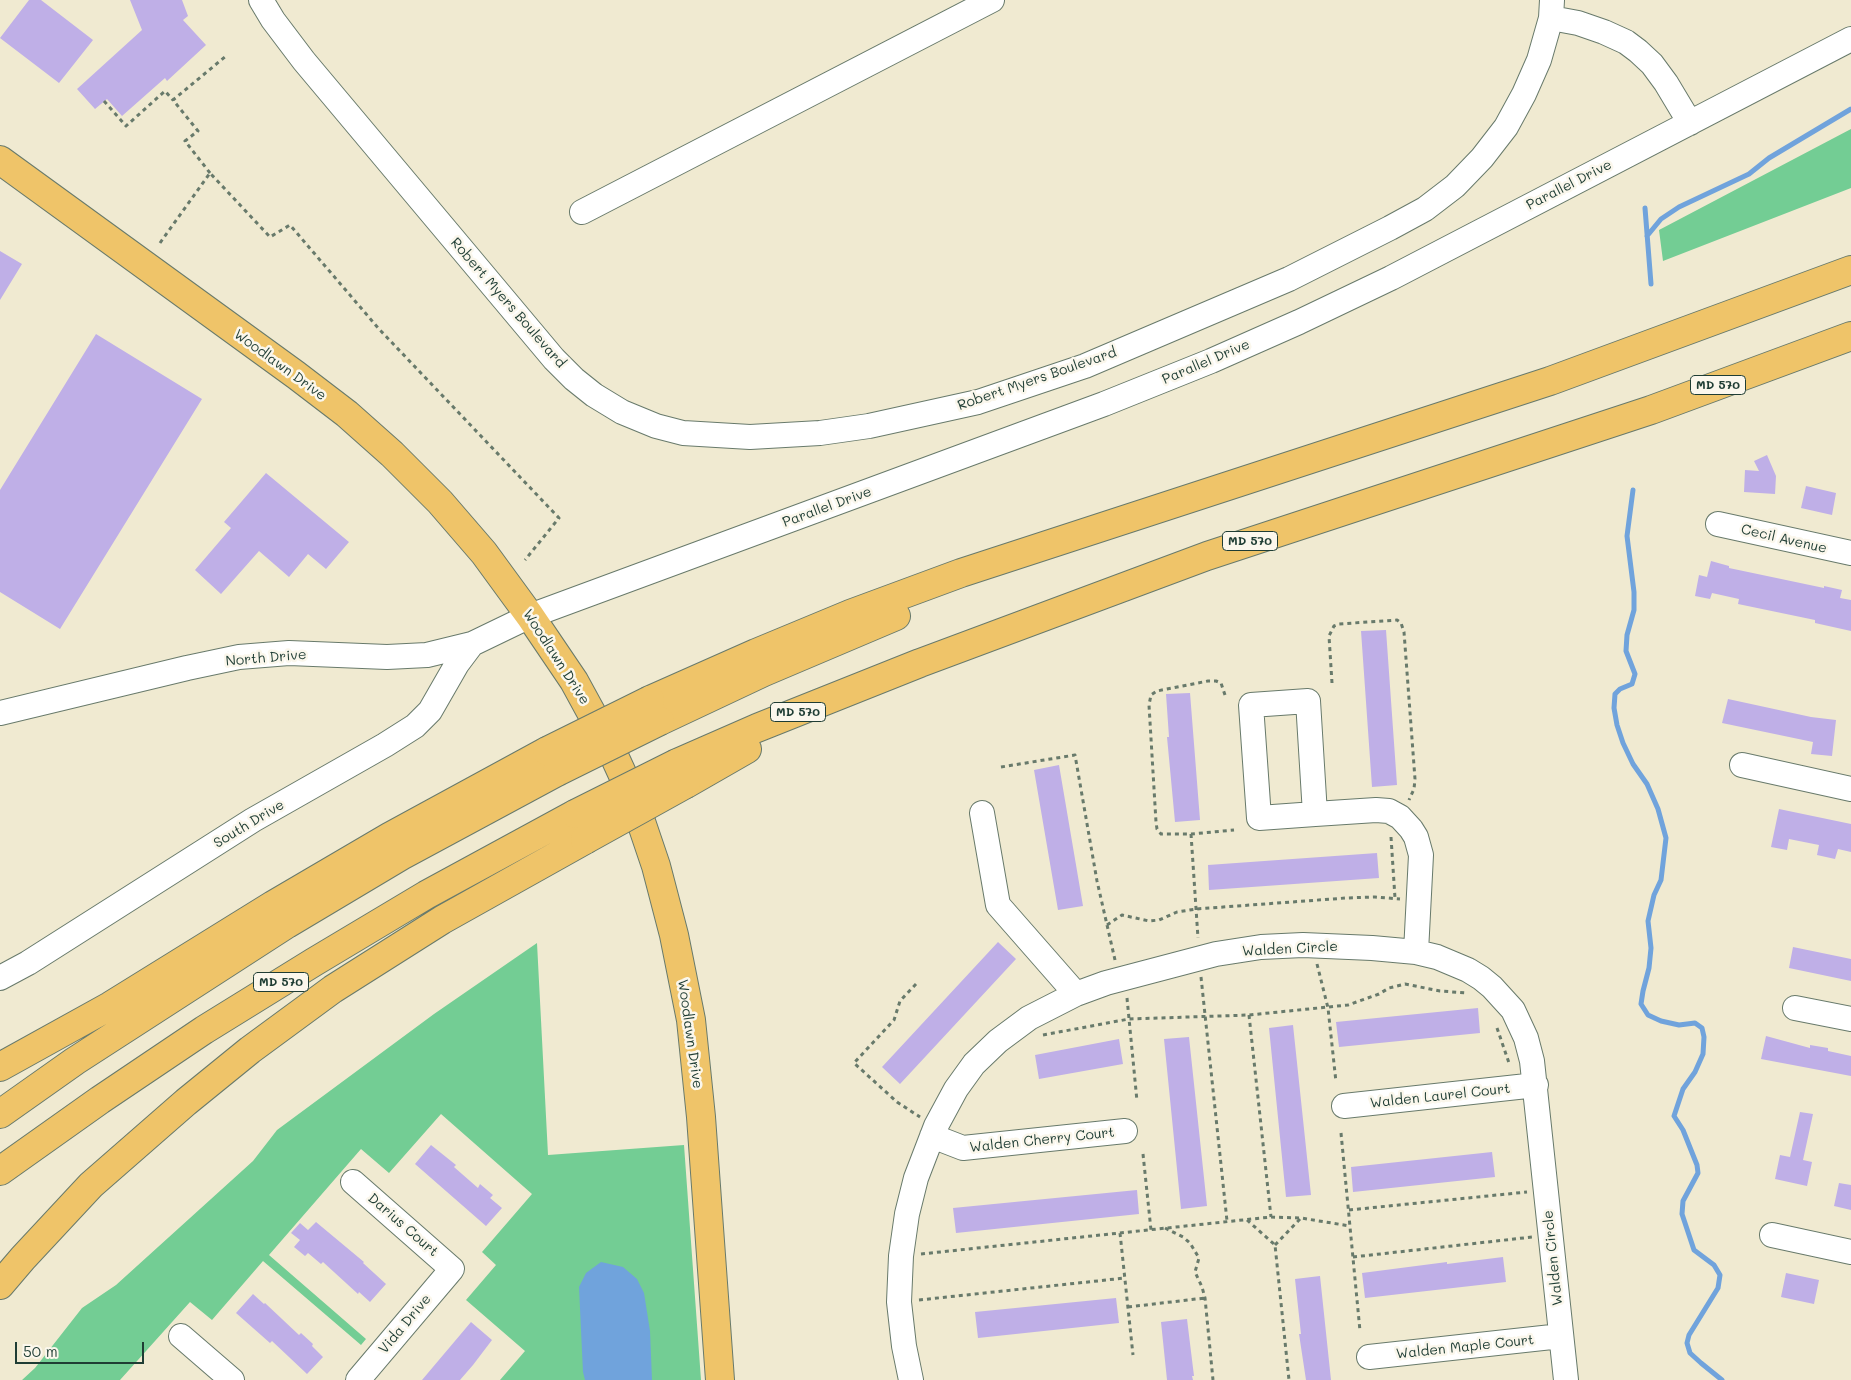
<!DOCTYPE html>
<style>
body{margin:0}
#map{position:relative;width:1851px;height:1380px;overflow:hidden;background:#f0ead1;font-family:Mali,sans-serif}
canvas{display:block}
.scale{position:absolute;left:15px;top:1342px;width:129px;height:22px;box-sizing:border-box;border:2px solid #1f3d34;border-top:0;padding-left:6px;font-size:15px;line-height:18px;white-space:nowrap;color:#1f3d34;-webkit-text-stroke:4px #fbf7ec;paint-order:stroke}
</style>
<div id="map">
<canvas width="1851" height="1380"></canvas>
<div class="scale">50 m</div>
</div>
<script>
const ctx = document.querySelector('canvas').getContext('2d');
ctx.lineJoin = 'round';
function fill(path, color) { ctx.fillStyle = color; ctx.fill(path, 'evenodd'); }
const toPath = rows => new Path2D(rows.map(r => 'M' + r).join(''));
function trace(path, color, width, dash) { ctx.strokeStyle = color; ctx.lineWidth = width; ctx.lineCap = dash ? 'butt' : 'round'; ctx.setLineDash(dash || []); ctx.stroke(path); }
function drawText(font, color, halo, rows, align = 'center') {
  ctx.font = font + ' Mali,sans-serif'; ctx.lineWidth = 5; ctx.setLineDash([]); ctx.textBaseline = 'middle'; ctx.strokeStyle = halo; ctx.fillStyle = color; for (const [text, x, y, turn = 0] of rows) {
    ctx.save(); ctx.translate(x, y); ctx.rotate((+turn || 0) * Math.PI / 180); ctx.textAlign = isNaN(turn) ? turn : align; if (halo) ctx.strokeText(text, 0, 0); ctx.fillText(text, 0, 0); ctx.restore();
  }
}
const green = toPath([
 [1851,129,1851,188,1663,261,1659,230],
 [537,943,548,1155,684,1145,701,1380,500,1380,525,1351,466,1300,496,1265,482,1252,532,1194,441,1114,389,1173,361,1149,269,1255,366,1339,361,1345,263,1261,212,1320,190,1302,120,1380,22,1380,35,1368,82,1308,116,1285,253,1161,277,1130,434,1014]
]);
const water = toPath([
 [601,1262,623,1267,637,1279,644,1293,650,1331,652,1380,585,1380,583,1372,579,1287,586,1273]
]);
const stream = toPath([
 [1645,208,1651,284],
 [1647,236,1661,219,1679,207,1749,174,1769,158,1851,109],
 [1633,490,1627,536,1634,592,1634,610,1627,635,1626,651,1635,674,1632,684,1620,689,1615,694,1614,708,1617,725,1623,743,1633,764,1647,784,1658,809,1666,838,1661,880,1654,895,1648,921,1651,948,1649,968,1643,991,1641,1004,1648,1015,1661,1021,1679,1025,1695,1023,1702,1028,1704,1037,1703,1054,1695,1072,1683,1089,1674,1116,1683,1130,1697,1165,1698,1173,1683,1201,1682,1214,1694,1250,1714,1265,1720,1275,1718,1288,1689,1335,1687,1343,1690,1353,1701,1363,1722,1380]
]);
const building = toPath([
 [29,0,41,0,93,40,59,83,0,38],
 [130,0,182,0,188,16,183,20,206,45,167,81,165,78,122,116,107,99,95,109,77,89,142,30],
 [0,251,22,264,0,300],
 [96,334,202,399,60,629,0,592,0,490],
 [1767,455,1776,476,1775,494,1744,492,1745,470,1759,471,1754,461],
 [266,473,349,542,326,569,308,554,289,577,259,551,221,594,195,570,231,528,224,522],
 [1806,486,1836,493,1832,515,1801,508],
 [1711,561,1729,566,1729,568,1824,588,1824,586,1842,590,1840,598,1851,600,1851,631,1815,623,1815,620,1738,604,1739,599,1712,593,1710,599,1695,596,1699,575,1707,577],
 [1386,630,1397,785,1372,787,1361,631],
 [1190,693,1200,820,1175,822,1167,737,1169,737,1166,694],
 [1728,699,1811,717,1836,720,1832,756,1811,754,1813,742,1722,723],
 [1059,765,1083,906,1058,910,1034,770],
 [1779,809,1851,824,1851,852,1838,849,1835,859,1817,855,1819,845,1789,839,1787,850,1771,847],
 [1377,853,1379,878,1209,890,1208,865],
 [998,942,1016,959,900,1084,882,1067],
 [1793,947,1851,959,1851,981,1789,968],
 [1478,1008,1480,1033,1339,1047,1336,1022],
 [1293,1025,1311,1195,1286,1197,1269,1028],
 [1766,1036,1810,1048,1810,1045,1828,1048,1828,1051,1851,1056,1851,1076,1761,1059],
 [1189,1037,1207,1206,1181,1209,1164,1039],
 [1119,1039,1123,1064,1039,1079,1035,1055],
 [1800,1112,1813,1114,1803,1160,1812,1162,1807,1186,1775,1179,1780,1155,1790,1157],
 [431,1145,456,1165,454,1167,478,1188,480,1184,493,1195,490,1198,502,1208,486,1226,415,1164],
 [1492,1152,1495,1177,1353,1192,1351,1167],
 [1839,1183,1851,1185,1851,1210,1834,1206],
 [1137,1190,1139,1214,956,1233,953,1208],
 [316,1222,364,1262,363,1263,386,1284,370,1302,359,1292,358,1294,323,1262,321,1264,308,1253,305,1256,294,1247,300,1240,291,1233,300,1223,308,1230],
 [1503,1257,1506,1282,1365,1298,1362,1273,1447,1262,1447,1264],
 [1786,1273,1819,1280,1814,1304,1781,1297],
 [1320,1276,1331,1380,1306,1380,1299,1334,1301,1334,1295,1279],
 [253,1294,264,1304,265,1303,299,1335,301,1333,313,1344,312,1346,323,1357,307,1374,272,1341,270,1343,236,1313],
 [1116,1298,1119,1323,978,1338,975,1312],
 [1187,1319,1194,1376,1192,1376,1193,1380,1167,1380,1161,1322],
 [471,1322,492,1340,473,1365,460,1380,422,1380]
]);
const path = toPath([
 [104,101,126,126,165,91,173,100],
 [210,173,185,141,198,131,173,100,226,56],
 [160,243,210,173,270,237,290,225,379,329,559,518,525,560],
 [1332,683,1329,636,1334,626,1339,624,1397,620,1401,623,1404,632,1415,779,1414,789,1409,800],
 [1225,695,1221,683,1216,681,1208,681,1157,691,1151,695,1149,705,1156,822,1157,829,1161,834,1191,834,1234,830],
 [1001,767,1075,755,1097,881,1115,960],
 [1191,834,1198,938],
 [1391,837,1395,898],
 [1107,925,1122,915,1149,921,1159,920,1177,912,1196,909,1346,898,1375,897,1400,899],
 [1317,964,1328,1008,1336,1082],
 [1201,977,1227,1221],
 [916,984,900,1001,894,1020,854,1063,897,1102,920,1117],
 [1127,998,1137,1101],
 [1249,1015,1271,1217],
 [1497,1028,1509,1063],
 [1043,1035,1129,1019,1249,1015,1348,1005,1379,994,1389,988,1405,984,1440,991,1467,993],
 [1341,1133,1360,1331],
 [1143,1154,1151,1230],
 [1349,1210,1527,1192],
 [1247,1220,1275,1245,1289,1380],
 [1165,1228,1183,1237,1190,1243,1199,1258,1195,1272,1202,1287,1205,1298,1213,1380],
 [1120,1233,1133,1355],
 [1275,1245,1301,1218],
 [921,1254,1271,1217,1301,1218,1350,1226],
 [1353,1257,1532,1237],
 [919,1300,1125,1278],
 [1128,1307,1205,1298]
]);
const minor = toPath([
 [261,0,273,20,304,61,554,359,574,379,594,395,622,412,656,426,683,433,750,437,820,433,869,426,978,402,1085,366,1289,279,1390,228,1425,209,1455,186,1482,158,1506,127,1524,94,1539,60,1551,18,1552,0],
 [1551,18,1578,23,1604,32,1626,42,1638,51,1652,64,1666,83,1690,123],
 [582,212,992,0],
 [1718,524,1851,553],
 [0,713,187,668,239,657,289,653,387,657,427,655,472,644,530,616,1104,404,1211,361,1299,322,1391,278,1851,39],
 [1742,765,1851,789],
 [982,813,998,905,1076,994],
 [1315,814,1259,818,1251,705,1308,701,1315,814,1376,810,1389,811,1400,817,1411,829,1416,837,1421,855,1416,952],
 [0,978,28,963,253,820,385,745,415,726,430,711,457,664,472,644],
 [1795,1008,1851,1019],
 [1344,1106,1536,1085],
 [932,1136,963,1148,1125,1131],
 [353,1182,452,1269,358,1380],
 [1772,1235,1851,1252],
 [181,1336,232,1380],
 [1369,1357,1561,1336],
 [911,1380,904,1346,899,1302,901,1256,907,1214,916,1178,936,1126,956,1089,974,1064,998,1041,1029,1018,1076,994,1106,983,1216,954,1261,947,1303,945,1372,948,1416,952,1437,957,1468,970,1481,978,1492,987,1513,1010,1526,1038,1532,1061,1566,1380]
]);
const major = toPath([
 [0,160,296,375,347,414,392,454,440,502,484,553,530,616,574,681,610,747,632,795,656,866,674,935,691,1020,701,1117,720,1380]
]);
const highway = toPath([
 [650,700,756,653,850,614,961,573,1550,381,1851,270],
 [660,721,764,672,896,616],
 [677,763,757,728,920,663,1207,556,1651,410,1851,336],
 [686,784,747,749],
 [0,1067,110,1006,273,905,389,837,547,751],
 [0,1114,75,1061,287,924,401,856,557,772],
 [0,1171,100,1100,204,1030,314,962,426,895,575,814],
 [0,1285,23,1258,91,1185,186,1102,250,1050,333,989,442,920,585,840]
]);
const highwayBridge = toPath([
 [547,751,650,700],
 [557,772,660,721],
 [575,814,677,763],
 [585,840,686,784]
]);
const shields = [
 [1718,385,55],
 [1250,541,55],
 [798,712,55],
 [281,982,55]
];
const shieldNames = [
 ["MD 570",1718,385],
 ["MD 570",1250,541],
 ["MD 570",798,712],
 ["MD 570",281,982]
];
const streetNames = [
 ["Parallel Drive",1569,185,-27],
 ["Robert Myers Boulevard",508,303,49],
 ["Parallel Drive",1206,362,-23],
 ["Woodlawn Drive",280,365,36],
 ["Robert Myers Boulevard",1037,379,-19],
 ["Parallel Drive",827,507,-20],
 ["Cecil Avenue",1784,539,13],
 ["Woodlawn Drive",556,657,57],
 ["North Drive",266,658,-5],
 ["South Drive",249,824,-31],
 ["Walden Circle",1290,949,-3],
 ["Woodlawn Drive",690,1034,82],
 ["Walden Laurel Court",1440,1096,-6],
 ["Walden Cherry Court",1042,1140,-6],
 ["Darius Court",403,1225,41],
 ["Walden Circle",1553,1258,-96],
 ["Vida Drive",405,1324,-50],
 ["Walden Maple Court",1465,1347,-6]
];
fill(green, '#73cd94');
fill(water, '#70a3dc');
trace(stream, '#70a3dc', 5);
fill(building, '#bfafe7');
trace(minor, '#687a6b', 26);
trace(major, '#687a6b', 30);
trace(highway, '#687a6b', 30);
trace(path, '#687a6b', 3, [4, 4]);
trace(minor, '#fff', 24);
trace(major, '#efc469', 28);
trace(highway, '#efc469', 28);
trace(highwayBridge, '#687a6b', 30, []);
trace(highwayBridge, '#efc469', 28);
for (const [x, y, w] of shields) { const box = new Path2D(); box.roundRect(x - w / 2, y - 9.5, w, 19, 4); ctx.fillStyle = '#fbf7ec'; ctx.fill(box); trace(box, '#1f3d34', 1); }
drawText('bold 12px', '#1f3d34', null, shieldNames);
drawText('14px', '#1f3d34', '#fbf7ec', streetNames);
</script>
